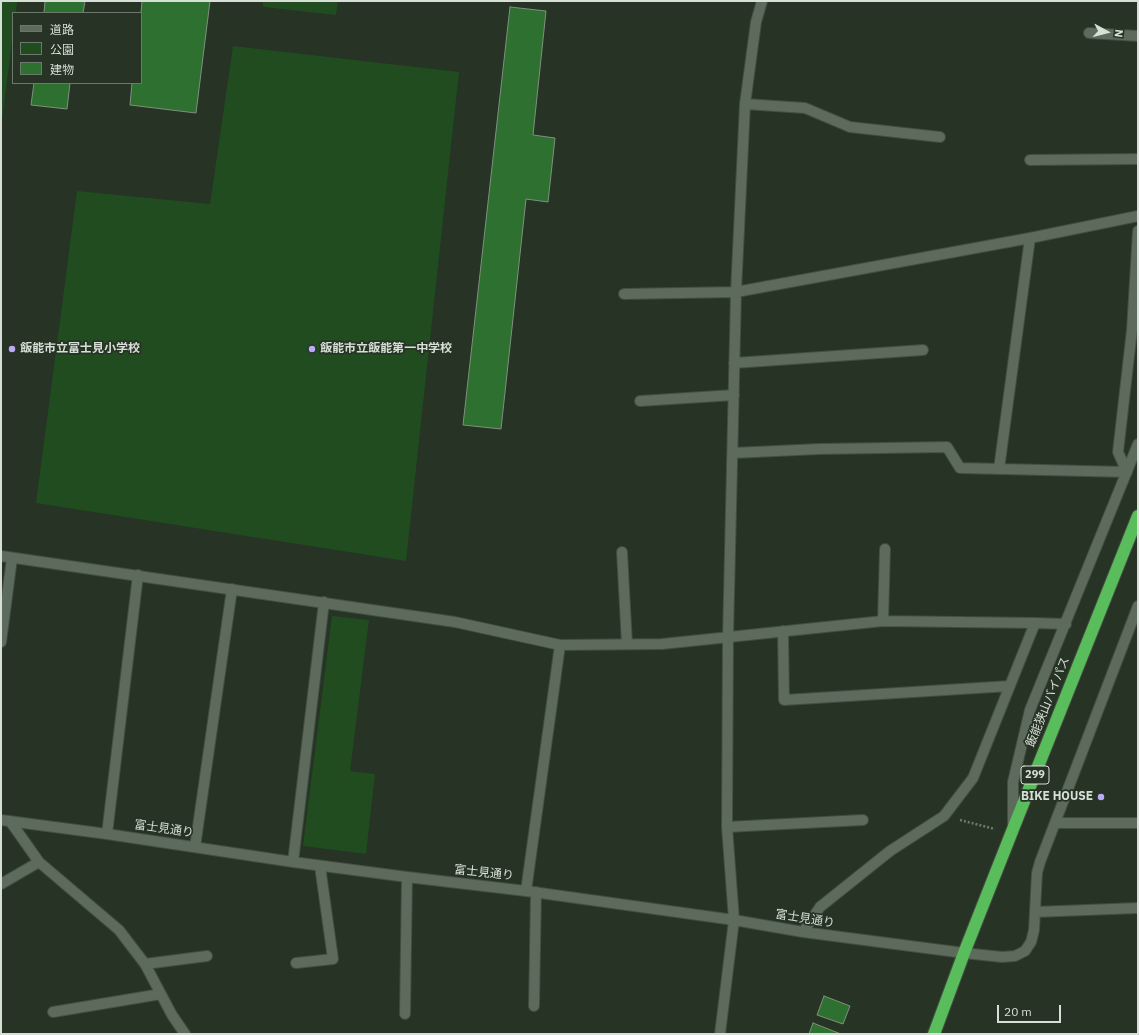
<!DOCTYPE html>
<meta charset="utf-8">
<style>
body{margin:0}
#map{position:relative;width:1139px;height:1035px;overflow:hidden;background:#263325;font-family:"IBM Plex Sans","Noto Sans JP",sans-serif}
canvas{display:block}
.frame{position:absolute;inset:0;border:2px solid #d7dfd6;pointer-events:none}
.legend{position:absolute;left:12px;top:12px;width:130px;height:72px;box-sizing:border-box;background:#263325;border:1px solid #6d786c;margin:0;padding:5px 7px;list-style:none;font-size:12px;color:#d7dfd6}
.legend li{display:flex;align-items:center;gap:8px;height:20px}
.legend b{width:20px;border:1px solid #6d786c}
.north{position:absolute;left:1087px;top:12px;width:40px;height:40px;-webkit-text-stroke:3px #263325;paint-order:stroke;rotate:97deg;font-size:11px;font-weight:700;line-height:16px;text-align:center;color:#d7dfd6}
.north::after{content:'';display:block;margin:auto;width:14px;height:18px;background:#d7dfd6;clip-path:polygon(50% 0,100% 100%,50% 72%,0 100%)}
.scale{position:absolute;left:997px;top:1005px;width:64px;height:18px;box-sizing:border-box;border:2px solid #d7dfd6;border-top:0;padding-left:5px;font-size:12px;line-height:14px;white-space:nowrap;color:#d7dfd6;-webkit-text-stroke:3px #263325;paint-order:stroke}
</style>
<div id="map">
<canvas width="1139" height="1035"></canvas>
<div class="frame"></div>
<ul class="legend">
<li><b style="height:5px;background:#5c6b5b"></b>道路</li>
<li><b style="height:11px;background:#204c20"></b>公園</li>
<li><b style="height:11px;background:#2d702f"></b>建物</li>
</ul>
<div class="north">N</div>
<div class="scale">20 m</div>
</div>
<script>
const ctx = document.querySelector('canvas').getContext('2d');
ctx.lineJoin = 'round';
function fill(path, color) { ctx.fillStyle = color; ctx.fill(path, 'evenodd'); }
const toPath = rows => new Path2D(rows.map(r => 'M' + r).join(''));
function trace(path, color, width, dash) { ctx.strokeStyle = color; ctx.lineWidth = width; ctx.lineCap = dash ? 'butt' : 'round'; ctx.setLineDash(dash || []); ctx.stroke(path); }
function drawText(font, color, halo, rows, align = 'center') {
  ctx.font = font + ' "IBM Plex Sans","Noto Sans JP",sans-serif'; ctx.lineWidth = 3.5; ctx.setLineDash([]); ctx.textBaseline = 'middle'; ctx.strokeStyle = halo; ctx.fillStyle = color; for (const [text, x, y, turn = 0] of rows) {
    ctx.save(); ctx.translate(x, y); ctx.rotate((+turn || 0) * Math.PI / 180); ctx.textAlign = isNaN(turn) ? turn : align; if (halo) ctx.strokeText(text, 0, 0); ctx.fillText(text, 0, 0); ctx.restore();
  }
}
const green = toPath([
 [1,1,17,1,16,13,13,13,13,33,1,129],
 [263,1,338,1,336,15,263,7],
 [233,46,459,72,406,561,36,503,77,191,210,204],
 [332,616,369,620,350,771,375,774,366,854,303,846]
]);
const building = toPath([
 [45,1,85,1,83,13,44,13,45,1],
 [142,1,210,1,196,113,130,105,132,83,141,83,141,13,142,1],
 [510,7,546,11,533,135,555,138,548,202,526,199,501,429,463,425,510,7],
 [34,83,70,83,67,109,31,105,34,83],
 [824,996,850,1006,843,1024,817,1015,824,996],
 [813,1023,841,1034,809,1034,813,1023]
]);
const path = toPath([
 [960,820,995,829]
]);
const minor = toPath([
 [1089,33,1138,36],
 [745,104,805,108,850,127,940,137],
 [1030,160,1138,159],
 [624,294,736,292,1030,238,1138,216],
 [734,363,923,350],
 [640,401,734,395],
 [733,453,819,449,947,447,960,468,1127,472,1118,452,1132,330,1138,231],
 [999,469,1030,238],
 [622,552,627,644],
 [1,556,455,622,560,645,662,644,883,621,1035,623,1066,624],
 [883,621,885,549],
 [783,631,784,700,1010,686],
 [1,642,12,558],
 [1,820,107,834,293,862,407,877,526,891,734,920,803,932,964,953,1002,957,1015,956,1025,951,1031,942,1034,930,1037,873,1040,862,1138,606],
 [10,821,39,862,119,930,145,964,172,1015,185,1034],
 [1055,823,1138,823],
 [727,827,863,820],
 [1013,827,1013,782,1030,710,1138,444],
 [107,834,138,575],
 [195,847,232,589],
 [293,862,324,602],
 [1,884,39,862],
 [526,891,560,645],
 [1035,912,1138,908],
 [803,932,820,907,890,851,944,816,973,778,1035,623],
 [296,963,333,959,320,866],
 [145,964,207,956],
 [534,1006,536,892],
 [53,1012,161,994],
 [405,1014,407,877],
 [720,1034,734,920,727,827,728,638,736,292,745,104,756,22,762,1]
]);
const highway = toPath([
 [934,1034,964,953,1013,829,1138,516]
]);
const markers = [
 [12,349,4,"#bbaaf6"],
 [312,349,4,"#bbaaf6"],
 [1101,797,4,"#bbaaf6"]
];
const shields = [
 [1035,775,28]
];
const shieldNames = [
 ["299",1035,775]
];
const poiNames = [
 ["飯能市立富士見小学校",20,349],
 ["飯能市立飯能第一中学校",320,349],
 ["BIKE HOUSE",1093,797,"right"]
];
const streetNames = [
 ["飯能狭山バイパス",1048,702,-68],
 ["富士見通り",164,829,8],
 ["富士見通り",484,873,6],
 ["富士見通り",805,919,9]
];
fill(green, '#204c20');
fill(building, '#2d702f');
trace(building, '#80907f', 1);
trace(minor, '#424e42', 12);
trace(highway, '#424e42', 14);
trace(path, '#6e796d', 2.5, [2, 2]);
trace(minor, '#5c6b5b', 10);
trace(highway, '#5abd5b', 12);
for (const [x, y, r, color] of markers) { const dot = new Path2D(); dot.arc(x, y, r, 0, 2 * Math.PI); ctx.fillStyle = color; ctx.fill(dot); trace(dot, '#263325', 1.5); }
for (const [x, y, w] of shields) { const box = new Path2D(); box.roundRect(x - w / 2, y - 9, w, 18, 3); ctx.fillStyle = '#263325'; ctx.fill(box); trace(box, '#d7dfd6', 1); }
drawText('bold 11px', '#d7dfd6', null, shieldNames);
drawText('bold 12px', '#d7dfd6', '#263325', poiNames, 'left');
drawText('12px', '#d7dfd6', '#263325', streetNames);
</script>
